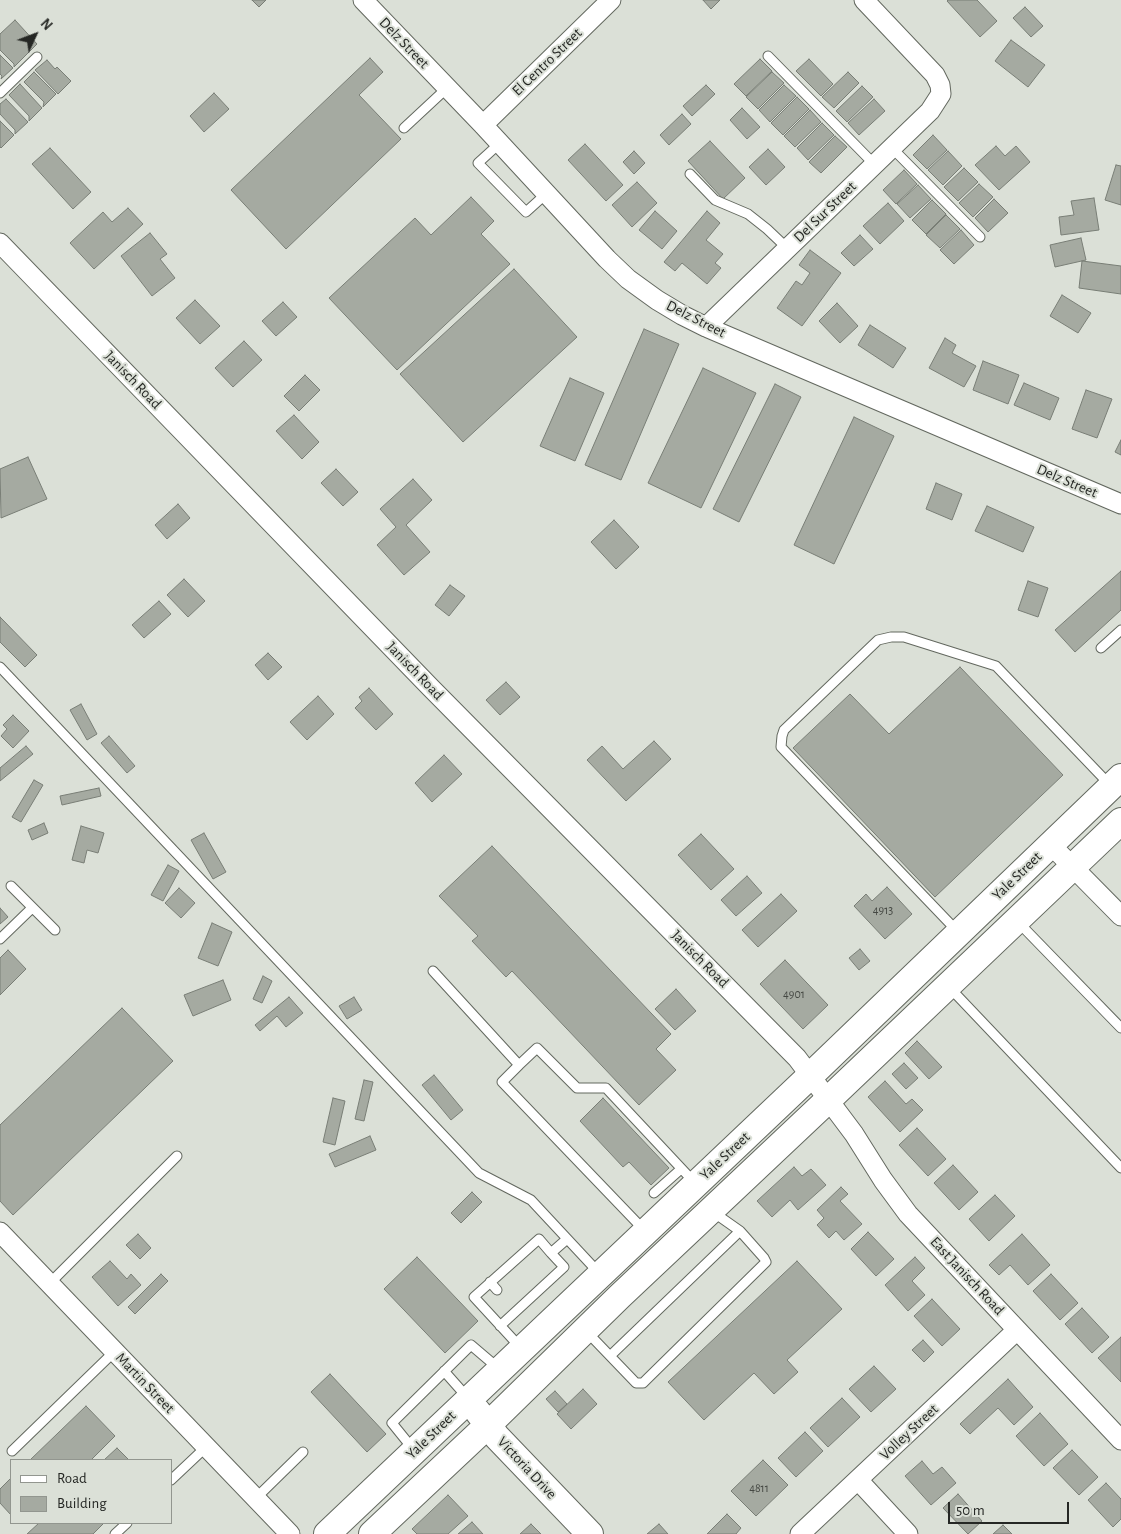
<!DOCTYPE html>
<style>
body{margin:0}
#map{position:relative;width:1121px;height:1534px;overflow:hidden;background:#dbe0d7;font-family:"Alegreya Sans",sans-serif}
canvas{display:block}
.legend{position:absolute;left:10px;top:1459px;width:162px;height:65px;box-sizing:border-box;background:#dbe0d7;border:1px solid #92968f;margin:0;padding:6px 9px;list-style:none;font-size:15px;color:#252724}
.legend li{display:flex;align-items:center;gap:10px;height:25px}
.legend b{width:25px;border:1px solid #92968f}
.north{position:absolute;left:10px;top:10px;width:50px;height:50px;-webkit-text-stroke:4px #dbe0d7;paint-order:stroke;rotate:47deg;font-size:14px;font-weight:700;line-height:20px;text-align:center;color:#252724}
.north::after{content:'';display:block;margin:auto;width:18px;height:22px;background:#252724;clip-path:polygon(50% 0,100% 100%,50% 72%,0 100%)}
.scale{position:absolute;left:948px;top:1502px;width:121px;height:22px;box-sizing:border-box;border:2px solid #252724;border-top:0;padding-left:6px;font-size:15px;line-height:18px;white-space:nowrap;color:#252724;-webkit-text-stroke:4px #dbe0d7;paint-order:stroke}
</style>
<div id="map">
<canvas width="1121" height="1534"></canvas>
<ul class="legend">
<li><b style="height:6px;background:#fff"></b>Road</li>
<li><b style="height:14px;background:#a5aaa1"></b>Building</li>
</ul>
<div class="north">N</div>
<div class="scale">50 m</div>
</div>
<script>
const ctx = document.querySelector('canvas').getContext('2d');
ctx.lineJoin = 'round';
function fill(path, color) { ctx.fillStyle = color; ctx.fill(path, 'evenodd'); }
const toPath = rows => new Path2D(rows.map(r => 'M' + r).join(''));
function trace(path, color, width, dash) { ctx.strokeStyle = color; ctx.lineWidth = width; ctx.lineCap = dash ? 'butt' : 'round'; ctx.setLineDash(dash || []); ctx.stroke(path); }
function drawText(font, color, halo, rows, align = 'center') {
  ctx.font = font + ' "Alegreya Sans",sans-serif'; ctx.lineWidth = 4; ctx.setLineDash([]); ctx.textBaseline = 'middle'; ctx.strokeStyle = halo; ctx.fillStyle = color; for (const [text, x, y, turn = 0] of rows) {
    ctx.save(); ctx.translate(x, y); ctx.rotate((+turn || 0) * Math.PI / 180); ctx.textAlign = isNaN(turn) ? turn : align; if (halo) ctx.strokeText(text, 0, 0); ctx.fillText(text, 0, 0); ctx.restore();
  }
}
const building = toPath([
 [252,0,266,0,259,7,252,0],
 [703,0,720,0,711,9,703,0],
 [948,0,977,0,997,21,980,37,947,1,948,0],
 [1025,7,1043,26,1031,37,1013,18,1025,7],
 [15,20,37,44,14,67,14,64,0,50,0,34,15,20],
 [1011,40,1045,65,1028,87,995,61,1011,40],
 [0,55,13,68,1,79,2,76,0,74,0,55],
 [370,58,383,72,359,95,401,139,286,249,231,190,370,58],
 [760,59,772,71,746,96,734,84,760,59],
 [809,59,833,84,821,96,796,71,809,59],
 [47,60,55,69,57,67,71,81,58,94,35,70,47,60],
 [34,72,56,94,43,107,44,102,24,82,34,72],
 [772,72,784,83,758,109,746,97,772,72],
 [848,72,859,83,834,108,822,97,848,72],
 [20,84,42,108,29,121,29,116,9,95,20,84],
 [706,85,715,94,692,116,683,106,706,85],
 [784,85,796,96,770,122,759,110,784,85],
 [862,86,873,97,847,122,836,111,862,86],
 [214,93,229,109,204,132,190,116,214,93],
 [797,97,809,109,783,135,771,123,797,97],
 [6,99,28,122,15,134,15,130,0,114,0,104,6,99],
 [874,99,885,111,859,135,848,123,874,99],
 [742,108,760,127,747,139,730,120,742,108],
 [810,110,821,122,795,147,784,136,810,110],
 [682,114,691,124,669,145,660,135,682,114],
 [0,121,14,135,1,148,0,147,0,121],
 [822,123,834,135,808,160,797,148,822,123],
 [933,135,947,150,927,169,913,155,933,135],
 [835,136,847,147,821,173,809,162,835,136],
 [710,141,745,178,723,199,688,161,710,141],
 [585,144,623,185,606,201,568,160,585,144],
 [996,146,1005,156,1016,146,1030,162,999,190,975,165,996,146],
 [50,148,91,192,73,209,32,164,50,148],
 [768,149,785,167,766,185,749,167,768,149],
 [634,151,645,163,634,174,623,162,634,151],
 [948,151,962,166,943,185,928,170,948,151],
 [1116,165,1121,166,1121,205,1105,200,1116,165],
 [964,168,978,182,958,201,944,187,964,168],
 [904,170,917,184,896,204,883,190,904,170],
 [637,182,657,203,632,227,612,205,637,182],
 [979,184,993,197,973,217,959,203,979,184],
 [918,185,931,199,910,218,897,204,918,185],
 [471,197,494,221,481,234,510,264,397,370,329,298,415,218,431,235,471,197],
 [1094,198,1099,230,1061,235,1059,217,1074,215,1071,201,1094,198],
 [994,199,1008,213,988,232,975,218,994,199],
 [932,200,946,214,926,234,912,220,932,200],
 [888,203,904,221,880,244,863,226,888,203],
 [128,208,143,224,94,269,70,243,103,212,112,222,128,208],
 [655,211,677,231,662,249,639,230,655,211],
 [707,211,720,223,706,240,723,254,715,263,721,268,707,284,682,263,675,271,664,262,707,211],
 [946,215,960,229,940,248,926,235,946,215],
 [961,230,974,245,954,264,940,250,961,230],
 [150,233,167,254,160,259,175,278,152,296,121,256,150,233],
 [860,235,873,249,854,266,841,253,860,235],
 [1081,238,1086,260,1055,267,1050,245,1081,238],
 [810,250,841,273,802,326,777,308,796,281,802,285,810,273,799,265,810,250],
 [1082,261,1121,266,1121,294,1079,288,1082,261],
 [514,269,577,337,463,442,400,374,514,269],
 [1062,295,1091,313,1078,333,1050,316,1062,295],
 [195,300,220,326,200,344,176,318,195,300],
 [283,302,297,317,276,336,262,321,283,302],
 [837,303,858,326,840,343,819,321,837,303],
 [870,325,906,348,893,368,858,345,870,325],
 [644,329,679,344,621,480,585,465,644,329],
 [945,338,956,345,952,353,976,366,964,387,929,368,945,338],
 [244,341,262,360,233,387,215,368,244,341],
 [983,361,1019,375,1008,404,973,390,983,361],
 [703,368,756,393,701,508,648,483,703,368],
 [305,375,320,390,299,411,284,396,305,375],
 [570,378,604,393,575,461,540,446,570,378],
 [1024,383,1059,398,1050,420,1014,405,1024,383],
 [775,384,801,397,739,522,713,509,775,384],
 [1086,390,1112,399,1097,438,1072,429,1086,390],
 [294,415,319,442,302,459,276,431,294,415],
 [854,417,894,436,834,564,794,545,854,417],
 [1121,440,1121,455,1115,452,1121,440],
 [28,457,47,499,1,518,0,469,28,457],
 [336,469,358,492,343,506,321,483,336,469],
 [413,479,432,500,406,525,430,552,404,575,377,545,396,527,380,509,413,479],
 [936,483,962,494,952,520,926,509,936,483],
 [178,504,190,518,167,539,155,525,178,504],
 [987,506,1034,527,1023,552,975,531,987,506],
 [614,520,639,547,616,569,591,542,614,520],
 [1121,571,1121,610,1075,652,1055,630,1121,571],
 [184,579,205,601,188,617,167,595,184,579],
 [1028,581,1048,588,1038,617,1018,610,1028,581],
 [450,585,465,596,449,616,435,605,450,585],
 [159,601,171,614,144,638,132,625,159,601],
 [0,617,37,655,25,667,0,642,0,617],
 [268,653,282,667,268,680,255,665,268,653],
 [960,667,1063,775,935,897,793,748,850,694,889,734,960,667],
 [506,682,520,697,500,715,486,700,506,682],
 [369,688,393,714,376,730,355,708,362,701,359,697,369,688],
 [318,696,334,714,307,740,290,722,318,696],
 [81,704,97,734,87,740,70,710,81,704],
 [13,715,29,731,13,748,1,736,7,729,3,725,13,715],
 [109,736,135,766,127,773,101,743,109,736],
 [654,741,671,759,626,801,587,760,602,746,623,769,654,741],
 [26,746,33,754,0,781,0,768,26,746],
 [444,755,462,774,432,802,415,783,444,755],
 [34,780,43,785,21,822,12,817,34,780],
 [99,788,101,796,62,805,60,796,99,788],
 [44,823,48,833,32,840,28,830,44,823],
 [81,826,104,833,98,853,87,850,84,863,72,860,81,826],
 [204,833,226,872,213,879,191,840,204,833],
 [701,834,734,869,711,890,678,855,701,834],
 [492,846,671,1034,656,1049,676,1070,639,1105,512,971,506,977,472,941,478,936,439,896,492,846],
 [168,865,179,871,163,901,151,895,168,865],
 [747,876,762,893,736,916,721,900,747,876],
 [887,887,912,914,885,939,854,906,866,894,872,901,887,887],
 [179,888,195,903,181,918,165,903,179,888],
 [781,894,797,911,758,947,742,930,781,894],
 [0,908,8,917,0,924,0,908],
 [212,923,232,932,218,966,198,958,212,923],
 [860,949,870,961,859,970,849,958,860,949],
 [8,950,26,969,0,995,0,958,8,950],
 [785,960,828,1005,803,1029,760,984,785,960],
 [263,976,272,981,262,1003,253,999,263,976],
 [223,980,231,1000,193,1016,184,995,223,980],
 [676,989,696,1011,675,1030,655,1009,676,989],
 [289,997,303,1013,286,1027,277,1016,260,1031,255,1025,289,997],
 [354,997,362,1010,347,1019,339,1006,354,997],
 [122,1008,173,1061,13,1215,0,1201,0,1125,122,1008],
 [917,1041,942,1067,929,1079,905,1053,917,1041],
 [904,1063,918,1078,906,1089,892,1074,904,1063],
 [434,1075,463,1110,451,1120,422,1085,434,1075],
 [364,1080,373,1082,364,1121,355,1119,364,1080],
 [885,1081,906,1104,912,1099,923,1110,900,1132,868,1097,885,1081],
 [333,1098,345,1101,335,1145,323,1142,333,1098],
 [603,1098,669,1168,651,1185,629,1162,623,1167,580,1121,603,1098],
 [917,1128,946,1159,928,1176,899,1145,917,1128],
 [370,1136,376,1150,335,1167,329,1154,370,1136],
 [953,1165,978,1192,959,1210,934,1183,953,1165],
 [794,1167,802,1176,811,1169,826,1185,798,1210,790,1200,772,1217,757,1201,794,1167],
 [841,1187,848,1194,840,1201,862,1224,844,1240,836,1231,829,1238,817,1225,824,1218,817,1210,841,1187],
 [472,1192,482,1202,461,1223,451,1213,472,1192],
 [995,1195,1015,1216,989,1241,969,1219,995,1195],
 [868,1232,894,1259,876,1276,851,1249,868,1232],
 [138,1234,151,1248,140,1259,126,1245,138,1234],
 [1022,1234,1050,1265,1028,1285,1010,1265,999,1275,989,1265,1022,1234],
 [417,1257,478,1321,445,1353,384,1289,417,1257],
 [915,1257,925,1268,912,1281,925,1295,908,1311,885,1285,915,1257],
 [110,1261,127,1279,131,1274,141,1285,118,1306,92,1277,110,1261],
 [797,1261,842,1309,787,1360,798,1372,774,1394,754,1373,704,1420,668,1382,797,1261],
 [161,1274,168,1281,135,1314,128,1307,161,1274],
 [1051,1274,1078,1303,1060,1320,1033,1291,1051,1274],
 [932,1299,960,1329,942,1346,914,1316,932,1299],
 [1082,1308,1109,1337,1092,1353,1065,1324,1082,1308],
 [1121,1337,1121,1382,1098,1358,1121,1337],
 [923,1340,934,1352,924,1362,912,1350,923,1340],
 [874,1366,896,1389,871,1412,849,1389,874,1366],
 [330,1374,386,1434,367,1452,311,1392,330,1374],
 [1008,1379,1033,1407,1014,1425,998,1408,970,1434,960,1424,1008,1379],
 [583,1389,597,1404,571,1429,557,1414,583,1389],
 [555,1391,567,1404,558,1412,546,1399,555,1391],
 [842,1398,860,1417,828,1447,810,1428,842,1398],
 [86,1406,115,1436,91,1460,30,1460,86,1406],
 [1040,1413,1068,1444,1044,1466,1016,1436,1040,1413],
 [805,1432,823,1451,796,1477,778,1458,805,1432],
 [117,1448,129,1460,104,1460,117,1448],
 [1072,1450,1098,1477,1079,1495,1053,1468,1072,1450],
 [763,1460,788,1485,756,1516,731,1491,763,1460],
 [922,1461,933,1474,942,1467,956,1483,931,1505,905,1476,922,1461],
 [11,1478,11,1515,0,1503,0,1489,11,1478],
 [1106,1483,1121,1499,1121,1519,1113,1527,1088,1500,1106,1483],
 [958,1494,982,1521,968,1534,943,1508,958,1494],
 [448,1495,468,1516,448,1534,417,1534,412,1529,448,1495],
 [727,1514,741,1528,736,1534,707,1534,727,1514],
 [472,1522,483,1534,458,1534,472,1522],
 [39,1523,104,1523,93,1534,27,1534,39,1523],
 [531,1524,541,1534,520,1534,531,1524],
 [659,1524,668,1534,647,1534,659,1524],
 [1003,1525,1012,1534,993,1534,1003,1525]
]);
const lane = toPath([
 [768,56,874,164],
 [0,93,37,57],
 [404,128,447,88],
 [500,143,478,163,526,212,547,193],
 [892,148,980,237],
 [690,174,715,200,748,214,767,229,787,248],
 [1101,648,1121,630],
 [0,667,479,1173,531,1200,599,1273],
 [11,886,55,930],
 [1019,923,1121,1028],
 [958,932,781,747,782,736,784,730,878,640,891,637,904,637,996,666,1109,784],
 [0,939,32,908],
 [433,971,519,1065,502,1082,644,1230],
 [950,988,1121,1168],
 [519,1065,537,1048,577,1088,606,1088,694,1182],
 [654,1193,681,1169],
 [490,1282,497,1290],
 [49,1284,177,1156],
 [500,1326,564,1267,551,1253],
 [587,1332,636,1383,643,1383,647,1379,766,1262,764,1258,740,1231,713,1212],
 [520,1347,474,1297,539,1239,551,1253,567,1239],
 [610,1356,740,1231],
 [444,1371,467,1397],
 [413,1449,392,1423,471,1345,498,1368],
 [12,1451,114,1352],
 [171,1480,206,1447],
 [256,1498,303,1452],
 [115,1534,127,1523]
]);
const street = toPath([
 [363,0,483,125,607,259,628,279,657,300,682,315,706,327,1121,504],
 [483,125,611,0],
 [0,243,431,688,797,1058,854,1134,883,1180,908,1214,1121,1440],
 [706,327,930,111,941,94,940,85,935,75,864,0],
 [1050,844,1121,916],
 [0,1232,290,1534],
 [858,1480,908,1534],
 [800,1534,1017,1330]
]);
const secondary = toPath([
 [478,1412,497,1437,590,1534],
 [327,1534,810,1076,1121,777],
 [372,1534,488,1425,620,1296,828,1100,1121,821]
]);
const numberNames = [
 ["4913",883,910],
 ["4901",794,994],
 ["4811",759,1488]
];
const streetNames = [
 ["Delz Street",404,43,46],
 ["El Centro Street",547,62,-44],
 ["Del Sur Street",825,212,-44],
 ["Delz Street",696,319,27],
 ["Janisch Road",133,380,46],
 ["Delz Street",1067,481,23],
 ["Janisch Road",415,671,46],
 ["Yale Street",1017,876,-44],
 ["Janisch Road",700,959,45],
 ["Yale Street",725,1156,-43],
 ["East Janisch Road",967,1276,47],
 ["Martin Street",145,1383,46],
 ["Volley Street",909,1432,-43],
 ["Yale Street",431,1435,-44],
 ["Victoria Drive",527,1468,47]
];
fill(building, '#a5aaa1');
trace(building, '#797e76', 1);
trace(lane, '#63685f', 11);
trace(street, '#63685f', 21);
trace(secondary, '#63685f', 28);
trace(lane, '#fff', 9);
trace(street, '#fff', 19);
trace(secondary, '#fff', 26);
drawText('12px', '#454843', null, numberNames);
drawText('15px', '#252724', '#dbe0d7', streetNames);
</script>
